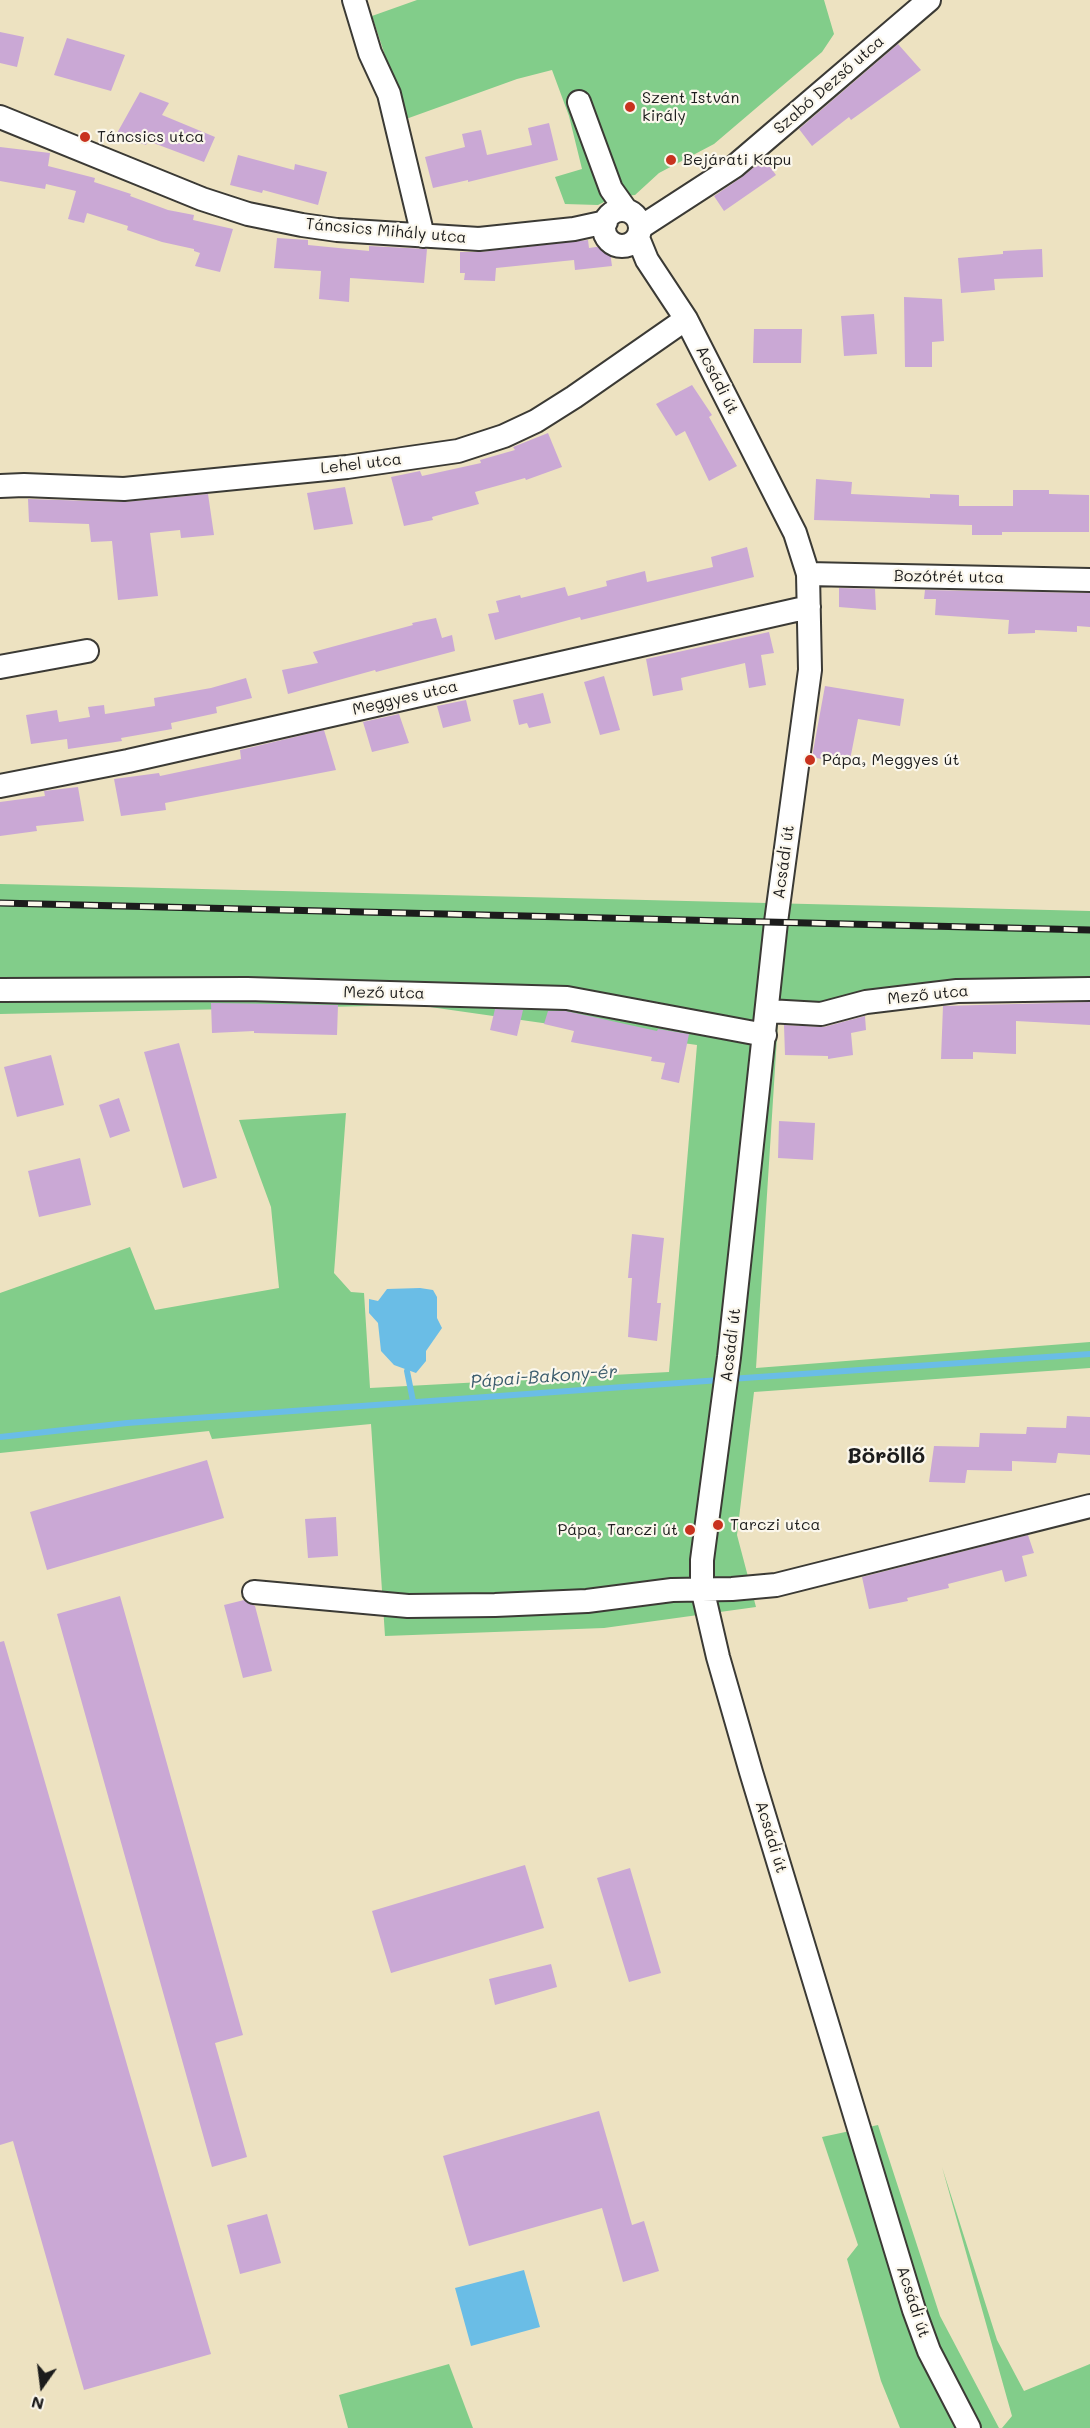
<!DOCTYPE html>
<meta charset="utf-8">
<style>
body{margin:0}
#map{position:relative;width:1090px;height:2428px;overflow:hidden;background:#ede2c1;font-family:Mali,sans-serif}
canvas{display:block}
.north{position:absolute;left:12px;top:2356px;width:60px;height:60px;-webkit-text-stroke:4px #fbf7ec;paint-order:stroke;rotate:194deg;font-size:16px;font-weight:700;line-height:24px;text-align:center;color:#1c1c1c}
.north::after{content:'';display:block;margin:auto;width:21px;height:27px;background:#1c1c1c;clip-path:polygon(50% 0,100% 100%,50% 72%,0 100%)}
</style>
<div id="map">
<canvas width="1090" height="2428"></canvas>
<div class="north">N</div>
</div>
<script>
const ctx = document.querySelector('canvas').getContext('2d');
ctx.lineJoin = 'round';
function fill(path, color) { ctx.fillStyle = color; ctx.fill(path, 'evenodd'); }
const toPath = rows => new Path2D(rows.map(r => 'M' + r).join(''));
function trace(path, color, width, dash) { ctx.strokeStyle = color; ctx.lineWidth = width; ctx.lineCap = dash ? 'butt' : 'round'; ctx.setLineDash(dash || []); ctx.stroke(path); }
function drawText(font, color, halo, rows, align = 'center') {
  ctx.font = font + ' Mali,sans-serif'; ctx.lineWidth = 4.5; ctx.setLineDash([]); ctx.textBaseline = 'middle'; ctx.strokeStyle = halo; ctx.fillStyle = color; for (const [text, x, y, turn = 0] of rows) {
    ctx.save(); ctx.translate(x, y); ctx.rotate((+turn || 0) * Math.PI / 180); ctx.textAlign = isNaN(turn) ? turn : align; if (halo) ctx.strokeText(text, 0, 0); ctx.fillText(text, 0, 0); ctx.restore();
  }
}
const green = toPath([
 [417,0,824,0,834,34,822,52,714,144,659,173,635,195,614,197,598,205,565,204,555,177,582,169,569,116,552,70,517,79,406,119,372,16],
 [0,884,1090,911,1090,998,968,995,778,1021,756,1368,1090,1342,1090,1368,754,1392,737,1535,756,1607,604,1628,385,1636,371,1424,212,1439,209,1431,0,1453,0,1293,130,1247,155,1310,279,1288,271,1207,239,1120,346,1113,334,1273,351,1292,364,1293,370,1388,669,1372,697,1045,416,1005,0,1014],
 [878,2125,940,2316,999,2428,900,2428,881,2381,847,2259,858,2245,822,2137],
 [942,2167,997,2340,1024,2391,1090,2364,1090,2428,1002,2428,1012,2416],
 [449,2364,473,2428,348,2428,339,2395]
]);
const water = toPath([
 [420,1288,433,1290,437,1297,437,1318,442,1328,426,1351,426,1361,416,1373,394,1365,381,1351,378,1323,369,1313,369,1299,378,1301,387,1289],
 [524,2270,540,2327,471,2346,455,2288]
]);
const stream = toPath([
 [407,1371,413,1401],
 [730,1379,1090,1354],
 [0,1437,127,1423,720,1380]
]);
const building = toPath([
 [0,32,24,37,17,67,0,63],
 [67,38,125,55,111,91,54,75],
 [898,44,921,70,851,120,849,117,812,146,799,129],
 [140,92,169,103,162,115,215,137,204,162,148,141,146,145,116,135],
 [549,123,558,160,468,182,468,180,433,188,425,157,465,147,462,134,481,130,487,155,532,145,528,128],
 [0,147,50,153,48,166,95,178,94,182,131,194,130,196,168,210,194,215,193,220,233,229,220,272,195,266,200,253,194,251,194,249,162,242,127,230,128,226,87,213,84,223,68,219,76,191,46,184,45,189,0,181],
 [238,155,294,170,295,164,327,172,318,205,263,190,262,193,230,185],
 [764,159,776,175,724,211,714,196,742,177],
 [277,238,308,240,308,245,369,251,369,246,427,249,424,283,350,278,349,302,319,299,321,271,274,268],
 [588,240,589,248,609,245,612,266,575,270,574,260,496,268,495,281,464,280,465,273,460,273,460,252,480,252],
 [1042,249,1043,277,994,279,995,290,961,293,958,258,1003,254,1003,251],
 [904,297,942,299,944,341,932,342,932,367,905,367],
 [874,314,877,354,844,356,841,316],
 [754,329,802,329,801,363,753,363],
 [692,385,712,415,709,417,737,466,709,481,685,431,676,436,656,404],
 [548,433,562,467,526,480,525,478,475,492,479,504,432,517,433,520,404,526,391,477,420,471,422,476,481,463,480,460,515,450,513,447],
 [816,479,852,482,851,494,930,498,930,494,959,495,959,506,1013,506,1013,490,1049,490,1049,494,1089,495,1089,532,1002,532,1002,535,972,535,972,525,814,520],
 [345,487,353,524,314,530,307,493],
 [208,494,214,535,181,538,180,530,150,533,158,596,118,600,112,541,91,542,89,524,29,522,28,499,124,502],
 [747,547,754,577,581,620,580,617,495,640,488,614,499,612,496,601,520,595,521,598,565,587,568,596,607,586,606,581,645,571,647,582,713,567,711,557],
 [839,588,875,589,876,610,839,607],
 [925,590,1090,593,1090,627,1077,626,1077,632,1035,630,1035,633,1008,634,1009,620,935,615,936,599,924,599],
 [436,618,442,638,452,635,455,651,376,672,375,670,288,694,282,670,318,663,313,652,413,625,412,623],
 [769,632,774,653,761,655,766,685,749,688,745,663,681,678,683,690,653,696,646,659],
 [604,676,620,730,600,735,584,682],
 [246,678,252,698,216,707,217,713,171,723,172,729,121,738,122,741,68,749,67,739,31,744,26,715,57,710,59,722,90,717,88,707,104,705,105,714,155,706,154,698,211,688],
 [825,686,904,699,900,726,858,719,849,765,812,757],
 [543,693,551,723,529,728,527,723,519,725,513,700],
 [466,700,471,721,443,728,437,706],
 [399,714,409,743,372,752,363,722],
 [324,730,336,770,165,803,166,810,121,816,114,779,159,773,160,776,241,759,240,750],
 [78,787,84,821,36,826,37,831,0,836,0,802,45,796,44,791],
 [1090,1002,1090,1025,1016,1021,1016,1054,973,1052,973,1059,941,1059,943,1006],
 [211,1003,338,1005,337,1035,254,1033,254,1031,212,1033],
 [495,1009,523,1010,517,1036,490,1030],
 [548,1011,566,1011,657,1031,658,1029,689,1034,679,1083,661,1079,665,1063,651,1061,652,1057,571,1042,574,1031,544,1024],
 [865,1016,866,1030,851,1033,853,1055,828,1059,828,1056,785,1055,784,1025,824,1027],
 [179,1043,217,1178,183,1188,144,1052],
 [51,1055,64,1105,17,1117,4,1067],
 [119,1098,130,1131,110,1138,99,1105],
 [779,1121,815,1123,813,1160,778,1158],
 [80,1158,91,1205,39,1217,28,1171],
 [632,1234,664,1238,657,1303,661,1303,657,1341,628,1337,632,1278,628,1278],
 [1067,1416,1090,1417,1090,1455,1058,1453,1056,1463,1012,1461,1012,1471,967,1470,965,1483,929,1482,934,1446,979,1447,980,1433,1026,1434,1027,1427,1066,1428],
 [207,1460,224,1518,47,1570,30,1512],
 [336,1517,338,1556,308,1558,305,1519],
 [1028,1535,1034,1553,1022,1556,1027,1576,1005,1582,1002,1570,948,1584,949,1588,907,1598,908,1601,869,1609,862,1577],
 [120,1596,243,2035,215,2043,247,2157,212,2167,57,1614],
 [244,1600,255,1606,272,1671,243,1678,224,1605],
 [4,1641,211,2354,84,2390,13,2141,0,2145,0,1642],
 [525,1865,544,1928,391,1973,372,1911],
 [630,1868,661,1973,629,1982,597,1878],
 [551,1964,557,1987,495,2005,489,1979],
 [599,2111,632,2225,644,2221,659,2271,623,2282,602,2208,469,2246,443,2156],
 [267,2214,281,2263,240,2274,227,2225]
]);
const street = toPath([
 [354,0,370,53,389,94,423,236],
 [579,102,611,189,626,210],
 [0,117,202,199,248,214,302,225,337,230,479,239,574,229,606,222],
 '604 228a18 18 0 1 1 36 0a18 18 0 1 1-36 0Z',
 [641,227,735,166,929,0],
 [638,238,647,260,686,319,795,533,808,574,810,670,776,922,729,1357,702,1560,702,1588,718,1657,751,1772,914,2310,929,2351,969,2428],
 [0,486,24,485,124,489,347,467,458,451,504,436,536,421,574,397,686,319],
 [808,574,1090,580],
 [0,667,87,651],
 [0,786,128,761,809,607],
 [0,990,247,989,567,998,765,1035],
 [768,1011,821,1014,866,1002,957,991,1090,989],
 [254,1592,408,1606,495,1605,587,1601,672,1590,732,1589,776,1585,1090,1506]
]);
const rail = toPath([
 [0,903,1090,930]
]);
const markers = [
 [630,107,6,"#c8321e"],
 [85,137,6,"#c8321e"],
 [671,160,6,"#c8321e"],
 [810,760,6,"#c8321e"],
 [718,1525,6,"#c8321e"],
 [690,1530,6,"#c8321e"]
];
const streetNames = [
 ["Szabó Dezső utca",829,85,-41],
 ["Táncsics Mihály utca",386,231,5],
 ["Acsádi út",717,380,63],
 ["Lehel utca",361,464,-7],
 ["Bozótrét utca",949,577,1],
 ["Meggyes utca",405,698,-13],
 ["Acsádi út",784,862,-82],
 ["Mező utca",384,993,1],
 ["Mező utca",928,995,-6],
 ["Acsádi út",731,1345,-83],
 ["Acsádi út",771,1837,73],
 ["Acsádi út",913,2302,72]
];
const poiNames = [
 ["Szent István",642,98],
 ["király",642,116],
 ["Táncsics utca",97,137],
 ["Bejárati Kapu",683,160],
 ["Pápa, Meggyes út",822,760],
 ["Tarczi utca",730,1525],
 ["Pápa, Tarczi út",678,1530,"right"]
];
const waterNames = [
 ["Pápai-Bakony-ér",544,1377,-4]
];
const districtNames = [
 ["Böröllő",886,1456]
];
fill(green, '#82cd8a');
fill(water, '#6abde6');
trace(stream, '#6abde6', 6);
fill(building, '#caa8d5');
trace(street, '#3b3a35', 26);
trace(street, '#fff', 22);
trace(rail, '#1c1c1c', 7);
trace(rail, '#fbf7ec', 4.5, [14]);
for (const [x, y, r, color] of markers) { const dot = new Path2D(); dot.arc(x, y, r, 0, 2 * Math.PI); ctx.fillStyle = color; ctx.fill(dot); trace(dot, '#fbf7ec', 2); }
drawText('16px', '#1c1c1c', '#fbf7ec', streetNames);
drawText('16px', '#1c1c1c', '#fbf7ec', poiNames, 'left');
drawText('italic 18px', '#3b5c6d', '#fbf7ec', waterNames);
drawText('bold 22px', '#1c1c1c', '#fbf7ec', districtNames);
</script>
